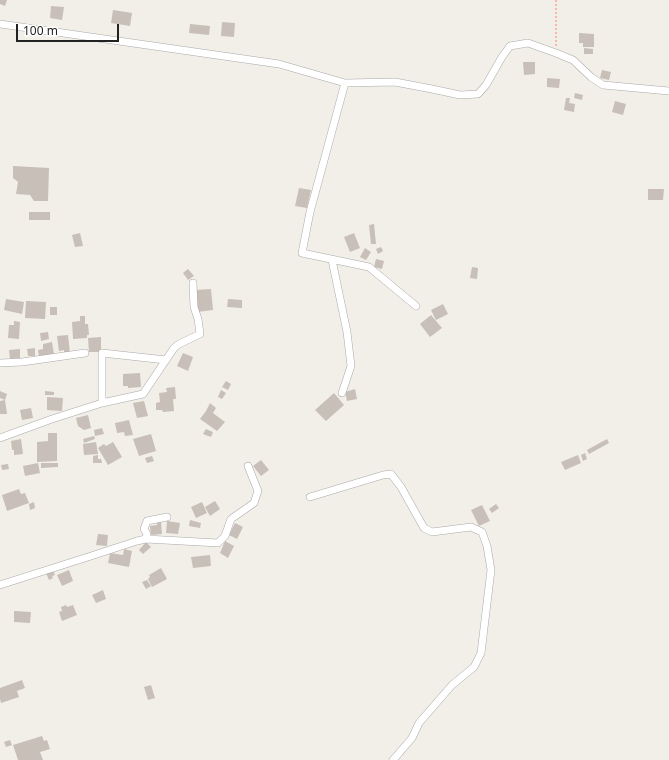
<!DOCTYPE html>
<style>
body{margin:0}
#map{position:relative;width:669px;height:760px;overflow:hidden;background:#f2efe9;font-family:"Noto Sans",sans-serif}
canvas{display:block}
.scale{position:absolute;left:16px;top:24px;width:103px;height:18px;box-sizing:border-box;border:2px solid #222;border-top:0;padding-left:5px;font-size:12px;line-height:14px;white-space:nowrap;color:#222;-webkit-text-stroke:3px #fff;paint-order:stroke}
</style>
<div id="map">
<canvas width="669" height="760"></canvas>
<div class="scale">100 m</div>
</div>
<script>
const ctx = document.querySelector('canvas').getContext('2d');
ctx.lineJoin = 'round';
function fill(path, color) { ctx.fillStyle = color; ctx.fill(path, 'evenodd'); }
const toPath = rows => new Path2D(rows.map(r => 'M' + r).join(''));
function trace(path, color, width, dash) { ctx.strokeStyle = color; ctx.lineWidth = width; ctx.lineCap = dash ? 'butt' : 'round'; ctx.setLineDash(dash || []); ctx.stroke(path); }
const building = toPath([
 [0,0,7,0,5,6,0,4],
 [51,6,64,7,62,20,50,18],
 [113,10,132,13,130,26,111,23],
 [222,22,235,23,234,37,221,36],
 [190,24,210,26,209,35,189,33],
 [579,33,594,34,594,47,583,47,583,43,579,43],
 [584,48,593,49,593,54,584,54],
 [523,62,535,62,535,74,524,75],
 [602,70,611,72,609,80,600,78],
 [547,78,560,79,559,88,547,87],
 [575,93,583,95,582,100,574,98],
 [566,98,570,98,569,103,575,104,574,112,564,110],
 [615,101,626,104,623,115,612,112],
 [13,166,49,168,48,201,34,201,30,195,16,194,18,182,13,178],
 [299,188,311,190,307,208,295,206],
 [648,189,664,189,663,200,648,200],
 [29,212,50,212,50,220,29,220],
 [374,224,376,244,371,244,369,225],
 [80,233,83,246,75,247,72,235],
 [354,233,360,248,350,252,344,237],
 [381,247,383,251,378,254,376,249],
 [365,248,371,252,366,260,360,257],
 [376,259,384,261,382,269,374,267],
 [472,267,478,268,477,279,470,278],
 [188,269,194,276,188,280,183,273],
 [211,289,213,310,197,312,195,290],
 [6,299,24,302,22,314,4,310],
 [228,299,242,300,242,308,227,307],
 [26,301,46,302,45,319,25,318],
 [443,304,448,314,436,320,431,310],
 [50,307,57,307,57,315,50,315],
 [431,315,442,328,430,337,420,324],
 [80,316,85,316,85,324,88,324,89,335,87,335,87,338,73,339,72,322,80,321],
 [14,321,20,322,19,339,8,338,9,325,14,325],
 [48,332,49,339,41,341,40,333],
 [68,335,70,353,64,354,64,350,59,351,57,336],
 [101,337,101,352,89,352,88,338],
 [52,342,54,355,39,357,38,350,43,349,43,344],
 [35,348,35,356,28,356,27,349],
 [20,349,20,358,10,359,9,350],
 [183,353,193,357,188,371,177,366],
 [140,373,141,387,128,388,128,386,123,386,123,374],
 [226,381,231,384,228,390,222,387],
 [175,387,176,399,173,399,174,411,163,412,162,410,156,410,156,403,160,402,159,393,167,392,166,388],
 [355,389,357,399,347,401,345,392],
 [221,390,226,393,222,399,218,397],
 [0,391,7,394,5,400,0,398],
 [45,391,54,392,54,395,45,395],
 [334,393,344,405,326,421,315,410],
 [47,397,63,398,62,411,47,410],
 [5,400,7,414,0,414,0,401],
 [144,401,148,416,137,418,133,403],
 [210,403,216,408,213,413,225,422,217,431,200,419,206,411],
 [31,408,33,418,22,420,20,410],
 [88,415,91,428,84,430,78,426,76,418],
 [129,420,133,435,125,436,124,432,117,433,115,423],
 [102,428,104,434,95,436,94,430],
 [206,429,213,432,211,437,203,434],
 [48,433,57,433,57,461,37,462,37,442,48,441],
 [151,434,156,451,139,456,133,439],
 [94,436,95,439,84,443,83,439],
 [21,439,23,454,14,455,14,450,12,450,11,441],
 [607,439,609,443,589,454,587,450],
 [96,442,98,454,84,455,83,444],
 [113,442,122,457,108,465,98,448,104,444,106,446],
 [585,453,587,459,583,461,581,455],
 [98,455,98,459,101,459,102,463,93,463,93,456],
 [578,455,581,463,565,470,561,462],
 [152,456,154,461,147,463,145,458],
 [261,460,269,470,261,476,253,466],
 [38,463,40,473,25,476,23,466],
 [41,463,58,463,58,467,41,468],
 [8,464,9,469,2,470,1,465],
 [19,489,21,494,25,493,29,503,7,511,2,495],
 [215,501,220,509,210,516,205,507],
 [34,502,35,508,30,510,29,504],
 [202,502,207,513,196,518,191,507],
 [496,504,499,508,492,513,489,509],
 [482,505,490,521,479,526,471,510],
 [190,520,201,523,200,528,189,526],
 [167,521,180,523,178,534,166,533],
 [157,522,161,522,162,534,151,535,150,526,157,525],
 [235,523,243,527,237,539,229,535],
 [98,534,108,535,107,546,96,545],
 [225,541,234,546,228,558,220,553],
 [146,542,151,547,143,554,139,550],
 [124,549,132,551,129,567,108,563,110,553,123,555],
 [210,555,211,566,193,568,191,557],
 [161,568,167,579,152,587,148,579,150,577,149,575],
 [69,570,73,581,62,586,57,575],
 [53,571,55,575,52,576,53,578,49,580,46,573],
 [147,580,151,586,146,589,142,582],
 [103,590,106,599,96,603,92,595],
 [66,605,67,607,73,605,77,615,62,621,59,612,62,611,61,607],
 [14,611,31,612,30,623,14,622],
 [22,680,25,688,17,691,19,697,1,703,0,699,0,688],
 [151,685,155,698,148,700,144,687],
 [42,736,44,741,47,740,50,749,40,752,43,760,18,760,13,745],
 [10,740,12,745,6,747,4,742]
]);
const path = toPath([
 [556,46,556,0]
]);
const street = toPath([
 [0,24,279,64,345,83,395,82,432,89,460,95,478,94,486,85,502,57,510,46,528,43,556,53,573,60,591,77,603,85,669,91],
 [345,83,310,212,302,253,369,267,416,306],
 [332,260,347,332,351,366,342,393],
 [0,363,22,362,85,353],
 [102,403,102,353,166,360],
 [0,438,52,419,102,403,143,394,174,348,179,344,200,334,198,319,194,307,193,283],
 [310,497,383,475,391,474,401,487,424,528,432,532,471,527,482,532,487,546,491,570,481,653,474,667,452,685,419,723,412,738,393,760],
 [146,539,218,543,225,536,231,519,254,503,258,491,248,466],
 [0,585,91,556,137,541,146,539,147,534,144,529,147,521,167,517]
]);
fill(building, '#c7bfb8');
trace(street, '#a9a9a9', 8);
trace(path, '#fa8072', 1, [2, 2]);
trace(street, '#fff', 7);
</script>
